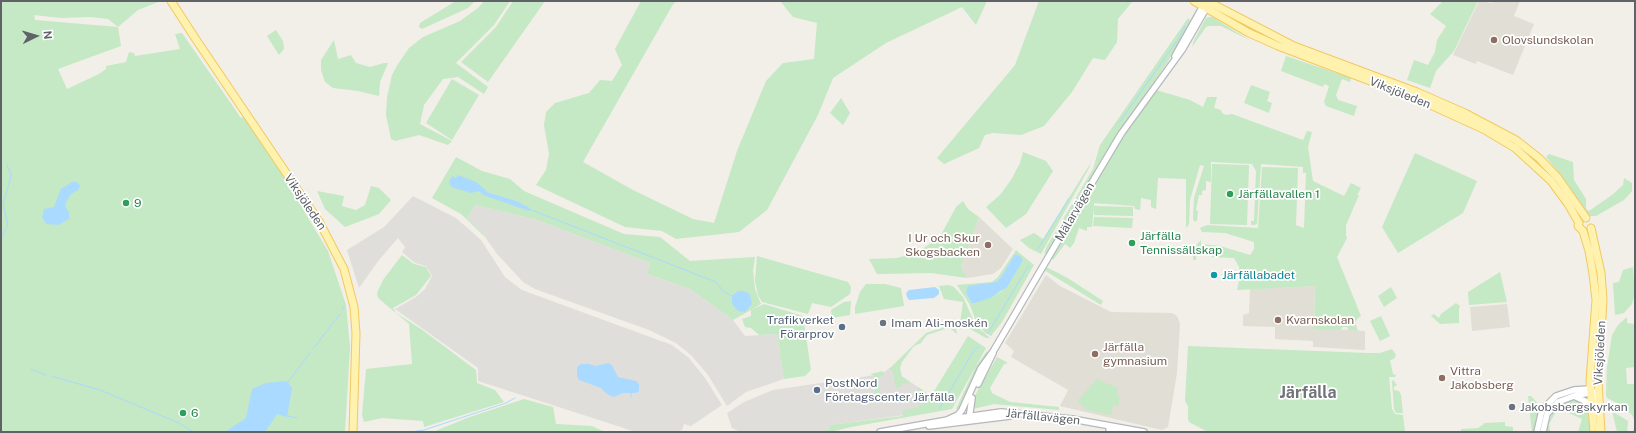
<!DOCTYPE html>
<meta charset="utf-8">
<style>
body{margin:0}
#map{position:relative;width:1636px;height:433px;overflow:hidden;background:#f1efe8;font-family:"Public Sans",sans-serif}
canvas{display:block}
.frame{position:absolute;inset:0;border:2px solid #5f6368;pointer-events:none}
.north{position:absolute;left:16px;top:16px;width:40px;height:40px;-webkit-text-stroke:3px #fff;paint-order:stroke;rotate:85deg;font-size:11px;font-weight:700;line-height:16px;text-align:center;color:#5f6368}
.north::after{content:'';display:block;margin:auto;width:14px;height:18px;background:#5f6368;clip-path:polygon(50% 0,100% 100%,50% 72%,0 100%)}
</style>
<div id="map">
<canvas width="1636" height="433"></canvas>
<div class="frame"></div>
<div class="north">N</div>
</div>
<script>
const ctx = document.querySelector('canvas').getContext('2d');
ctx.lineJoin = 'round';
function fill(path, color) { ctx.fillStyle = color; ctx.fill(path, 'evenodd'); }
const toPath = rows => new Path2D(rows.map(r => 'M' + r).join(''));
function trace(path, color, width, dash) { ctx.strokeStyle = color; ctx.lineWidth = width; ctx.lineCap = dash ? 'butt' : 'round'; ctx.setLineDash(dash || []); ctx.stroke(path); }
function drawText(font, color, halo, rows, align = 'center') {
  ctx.font = font + ' "Public Sans",sans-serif'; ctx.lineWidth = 3.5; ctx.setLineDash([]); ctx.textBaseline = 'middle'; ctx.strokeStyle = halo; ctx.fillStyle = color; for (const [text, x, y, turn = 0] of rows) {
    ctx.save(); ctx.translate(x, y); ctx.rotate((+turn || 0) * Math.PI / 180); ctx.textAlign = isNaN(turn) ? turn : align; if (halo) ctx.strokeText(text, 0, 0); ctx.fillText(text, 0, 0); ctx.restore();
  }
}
const industrial = toPath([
 [413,196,456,218,481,240,505,277,522,290,672,345,689,358,705,378,722,405,691,426,684,424,682,430,677,432,636,432,478,381,478,368,395,309,416,297,425,289,432,276,426,266,415,263,402,252,405,247,398,238,379,260,359,288,347,250,384,227],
 [475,205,537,220,650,263,647,274,690,289,733,320,745,336,777,334,784,379,746,392,727,406,708,375,691,355,676,343,649,330,535,289,523,282,497,254,482,232,467,218],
 [891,367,893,370,931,396,920,413,830,425,830,429,819,432,740,432,732,428,727,413,744,402,773,390,882,374]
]);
const education = toPath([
 [1479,1,1492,3,1494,1,1520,1,1514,16,1534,24,1513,75,1477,61,1476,64,1453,55],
 [979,217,1013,249,1001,268,993,274,967,278,961,267],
 [1046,275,1060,286,1111,312,1172,313,1177,316,1180,324,1177,373,1168,427,1162,430,1060,406,1068,390,1011,357,1014,351,1005,343],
 [1315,286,1314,328,1365,331,1365,350,1313,347,1313,341,1275,339,1275,327,1243,326,1243,315,1249,313,1250,289],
 [1507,304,1510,327,1472,331,1470,307]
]);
const green = toPath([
 [1,1,161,1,138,10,118,27,121,46,58,69,67,89,99,74,106,69,106,66,126,62,129,52,134,53,135,56,180,49,175,34,182,33,241,118,244,117,280,171,328,251,346,305,350,347,345,432,1,432],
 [34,15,61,18,90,17,108,19,118,27,35,20],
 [456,1,475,1,468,8,422,29,419,27,420,23],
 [484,1,510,1,494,25,456,63,488,87,484,94,458,77,443,79,424,105,420,124,452,141,448,145,419,135,395,141,391,139,386,115,387,97,392,75,398,64,409,48,423,37,460,21,478,8],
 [513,1,545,1,488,82,461,62,496,27],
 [641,1,676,1,672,6,583,162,633,190,693,219,714,223,737,151,766,81,783,63,814,59,817,23,793,17,781,2,782,1,987,1,976,25,962,7,886,43,833,78,818,115,767,210,739,232,676,239,662,231,625,227,536,185,546,170,549,154,544,125,546,112,555,103,589,93,600,80,612,81,622,65,615,49],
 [1039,1,1132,2,1118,19,1117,42,1105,60,1093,58,1072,92,1044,126,1021,135,993,133,985,135,979,148,944,164,937,158,1015,65],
 [1443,1,1478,1,1454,51,1436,71,1430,88,1407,80,1414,60,1428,65,1435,52,1437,40,1446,26,1430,14],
 [1209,17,1212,17,1251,41,1221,26,1209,26,1206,27,1192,47,1194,40,1206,18],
 [1188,18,1190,20,1184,34,1167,63,1105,154,1047,253,1044,254,1047,246,1093,169,1100,145],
 [276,30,283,41,284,49,279,55,267,36],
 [334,40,338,59,351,55,356,63,370,67,384,63,388,63,380,82,379,96,358,91,333,88,325,82,321,70,321,60],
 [1286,56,1351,78,1350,82,1342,79,1336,95,1338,100,1357,106,1354,116,1326,106,1324,102,1329,86,1324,84,1323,87,1281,71],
 [452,79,479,95,452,140,426,123],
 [1251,85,1270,92,1267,101,1272,103,1269,113,1244,103],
 [1156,90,1190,100,1203,107,1207,97,1217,97,1214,108,1221,110,1222,113,1226,115,1232,114,1303,140,1307,131,1312,132,1308,147,1313,181,1344,196,1351,183,1361,188,1357,195,1359,195,1346,225,1346,235,1347,238,1337,257,1361,316,1357,319,1355,323,1358,331,1348,330,1347,327,1343,327,1340,330,1314,329,1315,286,1237,290,1240,277,1239,267,1234,258,1212,257,1212,249,1197,248,1196,260,1193,260,1193,249,1201,240,1201,244,1220,246,1250,255,1254,249,1254,242,1225,233,1202,232,1200,228,1207,225,1258,228,1262,167,1298,168,1296,225,1304,228,1306,173,1303,173,1303,167,1261,164,1257,224,1254,225,1251,225,1251,221,1254,221,1256,171,1252,164,1211,162,1211,182,1206,181,1206,190,1202,191,1202,195,1199,195,1196,210,1198,211,1197,220,1195,222,1193,219,1194,198,1204,166,1200,165,1190,200,1189,224,1186,228,1186,179,1158,178,1156,209,1151,207,1151,200,1141,198,1140,210,1135,209,1134,206,1094,203,1094,206,1133,207,1133,216,1094,215,1094,206,1092,227,1087,227,1087,231,1079,228,1074,243,1070,248,1065,244,1053,260,1052,258,1096,187,1094,185,1097,178,1139,113],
 [841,98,850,113,843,125,830,113],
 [1096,146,1089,168,1041,254,1029,248,1020,240,1034,233,1043,239,1090,164],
 [1023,152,1046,161,1053,171,1026,214,1006,228,986,207,1000,195,1011,180,1020,163],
 [1415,153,1477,181,1463,213,1398,253,1382,227],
 [1549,154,1573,162,1574,180,1586,199,1586,209,1589,211,1612,195,1623,185,1624,178,1632,183,1632,191,1624,200,1596,216,1586,216,1569,186,1546,157],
 [456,157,482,171,510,179,524,191,624,234,660,237,690,261,755,257,753,271,755,289,761,304,751,310,764,304,803,316,811,370,805,376,784,379,777,334,759,335,751,328,745,327,742,319,751,316,751,310,733,320,690,289,647,274,650,263,537,220,475,205,467,218,482,232,497,254,485,237,461,214,432,198],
 [1212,164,1249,165,1247,225,1210,224],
 [371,186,379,188,391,200,379,214,345,227,325,209,317,191,344,196,342,206,356,210,365,205],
 [963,201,968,209,979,217,961,267,967,278,931,273,877,274,869,259,897,258,912,254,927,246,941,235,956,207],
 [1094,217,1133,218,1132,228,1093,226],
 [1016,250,1034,265,1002,322,991,336,984,332,976,321,970,305,957,285,992,282,998,277],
 [1015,254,1023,260,1001,292,972,304,966,293,996,282,1001,277],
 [402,255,414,264,426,267,431,276,416,295,393,308,396,313,421,329,476,370,477,383,495,390,504,402,424,427,423,421,382,418,364,422,362,415,366,369,412,364,409,324,378,298,377,293,383,280],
 [757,256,848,282,851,287,850,294,831,307,812,303,808,314,762,302,758,295,755,281],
 [1046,267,1066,277,1103,301,1101,305,1044,270],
 [1633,267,1635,294,1632,304,1624,313,1615,315,1613,283,1619,282,1623,270],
 [1500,272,1507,302,1469,305,1468,292],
 [866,284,885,284,901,288,904,306,855,314,855,307,860,292],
 [949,285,954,287,963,297,976,326,990,338,986,338,960,323,963,302,944,299,939,286],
 [1391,287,1397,298,1384,307,1378,296],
 [851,301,850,315,832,318,831,310,844,302],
 [1456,303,1460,306,1459,308,1459,323,1440,324,1431,316,1434,314,1439,318,1441,314],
 [1381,316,1390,336,1380,341,1370,321],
 [1627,317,1627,323,1635,324,1635,367,1626,368,1627,384,1635,384,1635,431,1633,432,1635,421,1632,415,1621,405,1607,398,1606,395,1607,367,1612,335,1618,325],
 [945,327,956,329,957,334,951,329,945,329,927,335,921,343,914,346,902,362,900,368,902,377,911,383,901,384,901,387,896,388,893,371,889,369,926,333],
 [968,336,986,348,952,409,851,427,830,432,819,432,830,429,830,425,903,416,903,410,919,407,918,387,931,396],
 [1188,346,1368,353,1380,353,1392,349,1396,355,1394,359,1390,360,1393,374,1396,375,1395,377,1389,377,1392,409,1395,414,1403,415,1405,432,1208,432,1189,422,1188,419,1188,406,1185,401],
 [987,351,987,356,961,409,956,409,976,366],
 [997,357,1008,363,1004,364,990,388,992,393,1010,402,1059,407,1059,410,994,404,973,409,973,399],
 [883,371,884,375,878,378,881,399,877,402,873,375,870,374],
 [1097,379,1105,383,1118,387,1116,395,1120,396,1118,406,1113,405,1111,415,1087,410,1077,401],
 [1393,380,1397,385,1394,387,1394,390,1399,391,1401,395,1403,413,1396,413,1394,409,1392,381],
 [1528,396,1531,396,1540,406,1535,423,1534,432,1532,432],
 [524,399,553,407,556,424,592,426,605,432,433,432,467,418],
 [1574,399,1580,400,1586,405,1591,432,1578,432,1582,419,1558,408,1549,424,1550,432,1546,432,1548,423,1555,408,1562,403],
 [1612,411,1628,421,1627,432,1617,432],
 [1505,422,1505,426,1513,427,1513,432,1461,432,1461,429,1478,428,1485,423]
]);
const water = toPath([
 [458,175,476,182,489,193,516,201,530,208,529,211,483,195,479,191,471,193,451,187,449,183,450,179,453,176,456,178],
 [72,182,77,182,80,186,78,190,71,194,67,200,65,206,69,213,69,219,58,225,46,224,42,217,44,209,54,207,61,189],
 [1015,254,1021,257,1023,260,1007,287,990,298,972,304,966,293,968,286,996,282,1001,277],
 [935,287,939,290,939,294,934,298,909,300,907,297,906,293,909,290],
 [738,291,744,291,750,294,752,304,745,312,738,311,732,304,732,296],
 [608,363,612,365,618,377,636,381,639,384,639,391,636,393,623,393,614,397,607,394,601,388,579,380,577,376,577,367,581,364,589,364,595,366],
 [287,381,292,388,287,417,277,414,265,432,225,432,246,418,252,389,266,383]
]);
const stream = toPath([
 [1119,123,1179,38,1185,26],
 [529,209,716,282,724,292,732,296],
 [1,238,8,225,3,204,10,180,11,175,7,165],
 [1,243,1,254],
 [1038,249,1069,198],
 [342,310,344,307],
 [988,333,1029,265],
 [313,349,340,314],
 [31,369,46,375],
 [51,376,100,390,179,423,193,432],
 [288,382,310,353],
 [631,397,631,393],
 [939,409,973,352,978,347],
 [288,416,297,418],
 [411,432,424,430,506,403,515,398]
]);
const minor = toPath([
 [1175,56,1204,4],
 [978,384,993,353],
 [1576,397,1587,402,1590,410],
 [969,419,972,398],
 [947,420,958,415,962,410,981,368,994,350,1093,181,1121,134,1182,50,1208,5],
 [929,426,1010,416],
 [1109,429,1122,432],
 [880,432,959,418,1001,412,1072,419,1144,432],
 [1537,432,1542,410,1556,396,1574,390,1589,389,1594,392,1597,401],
 [1543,432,1547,414,1558,402,1574,396,1593,392]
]);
const major = toPath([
 [171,1,197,41,320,223,344,269,354,307,356,333,353,432],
 [1194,1,1249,33,1278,46,1415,98,1483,129,1515,148,1551,181,1568,204,1579,223,1578,226,1583,231,1589,251,1593,274,1596,300,1590,381,1594,432],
 [1207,1,1294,46,1417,92,1465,113,1516,140,1539,158,1558,178,1586,218],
 [1591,228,1601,273,1603,300,1598,382,1601,432]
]);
const markers = [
 [1494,40,4,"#8d6e63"],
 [1230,194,4,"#2e9e5b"],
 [126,203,4,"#2e9e5b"],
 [1132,243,4,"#2e9e5b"],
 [988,245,4,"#8d6e63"],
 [1214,275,4,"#0f9aa8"],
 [1278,320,4,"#8d6e63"],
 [883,323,4,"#6b7280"],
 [842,327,4,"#5c6f8a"],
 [1095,354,4,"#8d6e63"],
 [1442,378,4,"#8d6e63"],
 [817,390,4,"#5c6f8a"],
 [1512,407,4,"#6b7280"],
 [183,413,4,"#2e9e5b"]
];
const educationNames = [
 ["Olovslundskolan",1502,40],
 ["I Ur och Skur",980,238,"right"],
 ["Skogsbacken",980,252,"right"],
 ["Kvarnskolan",1286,320],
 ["Järfälla",1103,347],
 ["gymnasium",1103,361],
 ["Vittra",1450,371],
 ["Jakobsberg",1450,385]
];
const streetNames = [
 ["Viksjöleden",1400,93,22],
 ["Viksjöleden",305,202,56],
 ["Mälarvägen",1075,212,-60],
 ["Viksjöleden",1600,353,-87],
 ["Järfällavägen",1043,417,6]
];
const leisureNames = [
 ["Järfällavallen 1",1238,194],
 ["9",134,203],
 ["Järfälla",1140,236],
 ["Tennissällskap",1140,250],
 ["6",191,413]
];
const cultureNames = [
 ["Järfällabadet",1222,275]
];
const serviceNames = [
 ["Trafikverket",834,320],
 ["Förarprov",834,334],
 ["PostNord",825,383,"left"],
 ["Företagscenter Järfälla",825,397,"left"]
];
const worshipNames = [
 ["Imam Ali-moskén",891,323],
 ["Jakobsbergskyrkan",1520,407]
];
const districtNames = [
 ["Järfälla",1308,393]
];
fill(industrial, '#e0deda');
fill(education, '#e1ded6');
fill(green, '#c5e8c5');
fill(water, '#aadaff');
trace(stream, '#aadaff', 1);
trace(minor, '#b5b8bc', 8);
trace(major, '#f2c960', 9);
trace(minor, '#fff', 5.5);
trace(major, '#fff2af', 7);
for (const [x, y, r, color] of markers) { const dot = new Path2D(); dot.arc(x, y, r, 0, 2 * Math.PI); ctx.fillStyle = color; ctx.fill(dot); trace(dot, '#fff', 1.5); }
drawText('12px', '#785e54', '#fff', educationNames, 'left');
drawText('12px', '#5f6368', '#fff', streetNames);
drawText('12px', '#27864d', '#fff', leisureNames, 'left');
drawText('12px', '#0d838f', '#fff', cultureNames, 'left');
drawText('12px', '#4e5e75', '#fff', serviceNames, 'right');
drawText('12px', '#5b616d', '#fff', worshipNames, 'left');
drawText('bold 16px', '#70757a', '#fff', districtNames);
</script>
